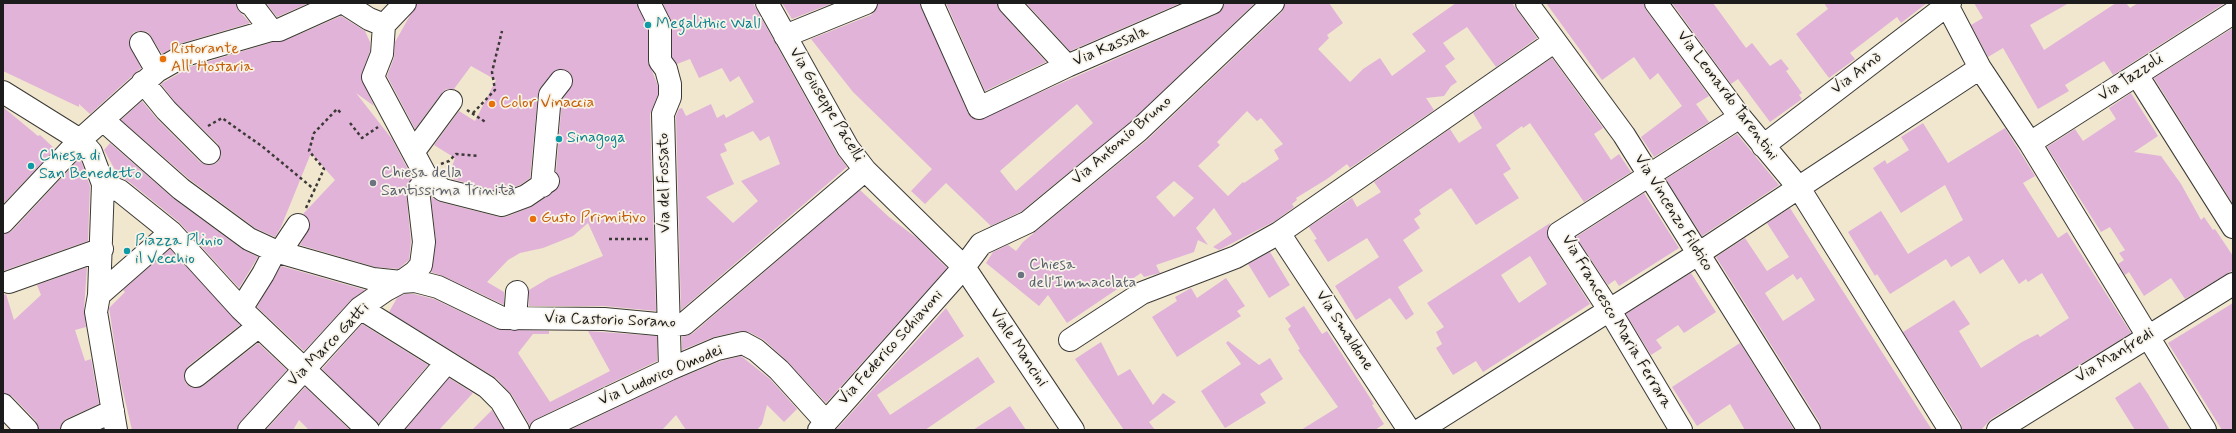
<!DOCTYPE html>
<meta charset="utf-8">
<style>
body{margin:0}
#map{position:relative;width:2236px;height:433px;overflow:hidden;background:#f0e7ce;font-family:Mynerve,sans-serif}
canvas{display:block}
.frame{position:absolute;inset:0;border:4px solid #1c1c1c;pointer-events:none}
</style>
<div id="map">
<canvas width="2236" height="433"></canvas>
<div class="frame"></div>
</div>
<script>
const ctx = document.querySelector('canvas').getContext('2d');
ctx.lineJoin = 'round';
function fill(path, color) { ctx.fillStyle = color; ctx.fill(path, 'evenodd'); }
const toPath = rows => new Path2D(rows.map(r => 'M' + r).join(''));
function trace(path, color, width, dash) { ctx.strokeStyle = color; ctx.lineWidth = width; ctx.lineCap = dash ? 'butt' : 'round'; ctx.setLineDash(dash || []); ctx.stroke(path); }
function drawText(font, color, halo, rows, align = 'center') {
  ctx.font = font + ' Mynerve,sans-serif'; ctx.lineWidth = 3.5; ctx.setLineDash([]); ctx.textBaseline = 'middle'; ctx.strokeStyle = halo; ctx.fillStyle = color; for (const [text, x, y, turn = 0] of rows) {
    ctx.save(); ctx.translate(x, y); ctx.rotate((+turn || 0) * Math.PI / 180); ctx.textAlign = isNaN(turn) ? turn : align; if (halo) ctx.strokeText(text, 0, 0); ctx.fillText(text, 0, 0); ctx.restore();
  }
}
const building = toPath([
 [3,3,236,3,238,10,250,23,182,43,162,54,148,32,141,31,134,32,130,37,129,43,141,68,90,114,79,104,79,107,3,71],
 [266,3,309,3,277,17],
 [417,3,637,3,648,28,648,61,658,86,658,95,650,114,656,311,604,306,529,306,529,290,549,278,603,256,588,223,573,236,543,248,520,253,508,260,487,282,504,292,504,305,443,276,431,272,436,241,431,197,440,202,499,217,506,217,533,206,559,187,560,180,556,172,562,100,573,82,572,76,568,71,557,69,540,88,538,94,530,178,520,185,501,192,448,178,455,158,434,145,459,111,475,121,496,80,471,66,454,89,446,89,441,94,415,129,387,76,394,58,395,42],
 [663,3,753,3,837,154,847,167,681,310,676,116,679,109,682,108,686,116,711,104,717,118,724,114,726,118,754,102,739,76,730,82,722,68,699,78,690,59,677,64,672,57,672,25],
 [753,131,760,141,769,136,780,164,741,181,758,201,733,223,706,197,734,184,720,154,727,151,724,144],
 [782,3,833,3,792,19],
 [878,3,920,3,968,113,972,118,978,120,1217,14,1222,10,1224,3,1255,3,1130,122,1022,211,991,226,946,183,925,204,911,191,932,169,853,92,811,39,871,15,876,10],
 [1077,104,1093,123,1016,191,1000,171],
 [946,3,997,3,1000,11,1046,62,985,91],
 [1026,3,1181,3,1070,51],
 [1285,3,1329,3,1343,23,1327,35,1329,38,1318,49,1350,82,1363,69,1380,58,1392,76,1426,51,1412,34,1456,3,1512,3,1537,38,1496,67,1467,27,1443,43,1455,59,1445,66,1457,82,1451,86,1444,96,1426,98,1434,110,1350,168,1347,164,1327,179,1296,198,1297,200,1292,204,1294,207,1275,221,1219,250,1213,247,1232,234,1214,208,1196,228,1208,245,1198,240,1194,252,1156,265,1160,273,1144,277,1141,273,1067,323,1048,295,1039,306,986,263,993,252,1008,245,1016,251,1023,242,1146,141,1282,12],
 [1247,111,1257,121,1261,118,1283,144,1274,150,1279,159,1244,183,1243,182,1228,196,1198,166,1220,145,1217,142],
 [1174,181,1194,198,1174,217,1156,197],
 [1546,3,1644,3,1646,10,1709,96,1696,104,1709,122,1654,157,1641,137,1682,106,1658,73,1650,80,1634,57,1602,80],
 [1672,3,1713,3,1746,48,1752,43,1770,66,1781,59,1789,69,1786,71,1802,93,1799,95,1802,99,1770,122,1738,79,1731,84],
 [1824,3,1927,3,1901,23,1897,17,1850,53,1855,59,1829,78,1796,34,1828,9],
 [1974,3,2069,3,2030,25,2044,50,2116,3,2126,3,2130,8,2138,3,2225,3,2113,75,2104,61,2065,85,2069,91,2038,109,2003,48,1988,57,1971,25,1983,18],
 [341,16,365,31,370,42,370,51,361,77,374,106,356,93,392,139,412,177,406,191,411,242,409,260,398,269,375,267,300,245,310,226,309,219,303,214,335,180,311,153,281,227,275,237,255,228,189,179,121,120,142,101,157,119,200,162,206,165,213,165,218,162,221,156,218,144,175,102,161,84,190,67,273,42,284,41],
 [2233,28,2233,204,2154,78],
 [1552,58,1603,128,1594,134,1611,160,1619,154,1631,172,1584,202,1530,123,1523,128,1522,126,1496,145,1511,169,1503,174,1519,198,1476,225,1451,188,1419,210,1421,214,1414,219,1420,228,1403,240,1423,271,1398,287,1414,314,1406,320,1390,298,1356,320,1335,286,1379,257,1367,238,1328,262,1314,240,1317,239,1309,227,1352,198,1357,207,1381,192,1374,182,1450,129,1459,143,1482,128,1473,113],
 [2131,93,2158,136,2134,152,2161,156,2181,184,2201,220,2204,217,2213,230,2215,229,2233,256,2233,270,2185,299,2171,278,2144,296,2129,272,2125,275,2118,264,2124,260,2119,253,2125,250,2110,227,2101,232,2047,147,2075,129,2083,141,2116,119,2109,108],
 [3,107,38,136,40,135,55,149,3,204],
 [1923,123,1948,163,2005,128,2035,176,2023,183,2058,238,2067,232,2131,333,1991,419,1981,430,1962,430,1961,423,1903,332,1954,300,1970,324,1959,331,1981,368,2022,342,2038,334,2040,337,2069,318,2042,273,2028,282,2026,279,2019,284,2003,259,1980,274,1969,256,1951,267,1946,259,1890,294,1877,274,1875,276,1848,232,1881,211,1908,254,1963,220,1945,185,1901,213,1873,168,1885,160,1887,164,1909,150,1901,137],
 [1737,134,1779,185,1702,236,1666,179],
 [110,143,174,199,242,249,258,257,239,288,179,222,128,181,119,177,104,150],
 [80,158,90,186,88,241,3,271,3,234,12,231],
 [860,190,889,217,918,239,947,268,826,403,787,361,764,340,749,332,740,331,714,337,682,350,682,337,692,334],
 [1644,193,1679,248,1619,286,1615,280,1608,285,1576,237],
 [1790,208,1821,257,1932,430,1821,430,1820,423,1716,257,1745,238,1767,271,1789,257,1767,223],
 [1793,274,1797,280,1801,277,1815,300,1783,321,1765,293],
 [1550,223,1547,233,1549,240,1590,304,1483,372,1476,361,1453,375,1436,348,1442,344,1436,332,1444,327,1427,303],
 [1530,256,1547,284,1519,303,1501,275],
 [170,249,240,325,188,366,184,377,186,384,192,388,203,386,258,343,287,370,240,422,237,430,132,430,120,379,109,308,125,292,123,290],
 [1270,252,1290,285,1269,298,1248,264],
 [281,266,365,290,351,300,304,351,257,307],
 [87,267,84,310,86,327,75,330,85,361,91,359,99,404,66,419,62,423,60,430,39,430,36,421,12,396,3,393,3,295,6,294,14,320,41,295,37,285],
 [1691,273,1716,312,1684,333,1678,325,1656,340,1662,348,1651,355,1626,314],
 [1226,278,1245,306,1237,311,1241,316,1177,357,1152,317,1177,301,1175,297,1191,288,1197,298],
 [405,294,414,294,434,299,497,329,549,331,549,334,533,334,518,353,550,402,610,371,588,331,657,336,657,361,536,419,530,426,512,395,496,378,389,312,397,298],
 [2233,303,2233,430,2222,430,2168,343],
 [1304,306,1322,334,1327,331,1374,404,1372,405,1384,424,1375,430,1301,430,1338,407,1298,350,1300,349,1288,329,1291,326,1285,318],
 [946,308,964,336,877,395,890,415,978,357,995,382,925,430,836,430],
 [362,324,428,365,378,424,322,369],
 [1228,341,1259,365,1270,358,1283,379,1260,394,1266,403,1225,428,1201,391,1241,364,1226,343],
 [1101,342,1118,376,1130,369,1153,405,1163,393,1176,402,1149,422,1155,430,1124,430,1075,359],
 [1740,343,1794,430,1745,430,1730,404,1697,426,1672,387],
 [741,356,770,379,797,409,784,422,767,405,762,424,757,430,686,430,676,415,662,430,570,430,675,380,721,361],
 [449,378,473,393,439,430,405,430],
 [2140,382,2148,394,2170,430,2135,430,2115,398],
 [305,387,350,430,309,430,299,420,293,430,266,430],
 [1010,406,1026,430,973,430],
 [492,410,504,430,472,430]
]);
const path = toPath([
 [467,110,487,123],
 [473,113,495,90,492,72,502,31],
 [350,123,362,138,378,127],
 [208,126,222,118,263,147,315,190],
 [441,164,449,161,456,154,479,156],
 [306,208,324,169,309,151,314,133,337,109,342,114],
 [609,239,648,239]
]);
const minor = toPath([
 [248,3,252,5,271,30],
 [344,3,369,19,384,25,382,54,373,77,427,178,443,190,502,205,526,196,548,181],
 [649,3,660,25,660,61,666,69,670,84,670,97,663,114,670,369],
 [767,3,848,148,865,170,964,267,1073,430],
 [932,3,979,108,1067,66],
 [1009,3,1067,66,1212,3],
 [1527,3,1624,135,1809,430],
 [1656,3,1740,117,1799,188,1950,430],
 [1946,3,1980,68,2030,143,2205,430],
 [384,25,405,3],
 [785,36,866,3],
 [141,43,157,71],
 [2137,75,2233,227],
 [143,82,166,110,209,153],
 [3,92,80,140,91,152,103,184,99,295,96,312,116,430],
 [103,120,181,189,249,239,275,251,373,279,401,282,415,281,438,287,502,318,604,319,668,325,684,324,865,170],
 [2030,143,2233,13],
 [1763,146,1950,3],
 [414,151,451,101],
 [103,184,120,191,171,232,241,309,368,430],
 [542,186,550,95,561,81],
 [3,222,80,140,157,71,185,55,271,30,279,30,339,3],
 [1279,233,1409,430],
 [280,252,298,225],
 [9,282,102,249],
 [99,295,171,232],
 [360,308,487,387,501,401,518,430],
 [241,309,263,274,275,251],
 [515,319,517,292],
 [1070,340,1142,293,1236,257,1279,233,1555,41],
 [196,376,259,326],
 [3,405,27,430],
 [72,430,113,411],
 [249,430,360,308,386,290,401,282,415,272,421,265,424,242,418,190,427,178],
 [389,430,447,362],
 [541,430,670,369,717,349,743,343,756,350,779,370,826,422],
 [819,430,964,267,981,244,1028,222,1138,131,1273,3],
 [1420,430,1698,254,1980,68],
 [1681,430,1610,311,1559,233,1740,117],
 [1998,430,2233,284]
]);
const markers = [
 [648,25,4,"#0f9aa8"],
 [163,59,4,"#e8710a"],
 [492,104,4,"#e8710a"],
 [559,139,4,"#0f9aa8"],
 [31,166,4,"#0f9aa8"],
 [373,183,4,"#6b7280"],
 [533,219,4,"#e8710a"],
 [127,251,4,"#0f9aa8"],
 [1021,275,4,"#6b7280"]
];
const cultureNames = [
 ["Megalithic Wall",656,25],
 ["Sinagoga",567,139],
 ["Chiesa di",39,157],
 ["San Benedetto",39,175],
 ["Piazza Plinio",135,242],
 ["il Vecchio",135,260]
];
const streetNames = [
 ["Via Kassala",1111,47,-23],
 ["Via Arnò",1857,74,-37],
 ["Via Tazzoli",2131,78,-33],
 ["Via Leonardo Tarentini",1727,96,53],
 ["Via Giuseppe Pacelli",826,105,59],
 ["Via Antonio Bruno",1122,141,-41],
 ["Via del Fossato",665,183,-91],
 ["Via Vincenzo Filotico",1673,213,58],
 ["Via Castorio Sorano",610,321,2],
 ["Via Francesco Maria Ferrara",1616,322,59],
 ["Via Smaldone",1344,331,57],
 ["Via Marco Gatti",329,345,-46],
 ["Via Federico Schiavoni",891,348,-48],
 ["Viale Mancini",1018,348,56],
 ["Via Manfredi",2115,356,-32],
 ["Via Ludovico Omodei",661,376,-23]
];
const foodNames = [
 ["Ristorante",171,50],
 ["All' Hostaria",171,68],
 ["Color Vinaccia",500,104],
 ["Gusto Primitivo",541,219]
];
const worshipNames = [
 ["Chiesa della",381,174],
 ["Santissima Trinità",381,192],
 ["Chiesa",1029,266],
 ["dell'Immacolata",1029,284]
];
fill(building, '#e1b3d8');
trace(minor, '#3c3a37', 24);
trace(path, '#3c3a37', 2.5, [3, 3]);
trace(minor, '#fff', 22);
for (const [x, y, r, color] of markers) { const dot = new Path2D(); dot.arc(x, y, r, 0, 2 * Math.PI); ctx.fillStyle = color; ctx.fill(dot); trace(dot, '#f7f3e8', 1.5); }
drawText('16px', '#0d838f', '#f7f3e8', cultureNames, 'left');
drawText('16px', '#1c1c1c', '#f7f3e8', streetNames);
drawText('16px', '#c56008', '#f7f3e8', foodNames, 'left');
drawText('16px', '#5b616d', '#f7f3e8', worshipNames, 'left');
</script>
